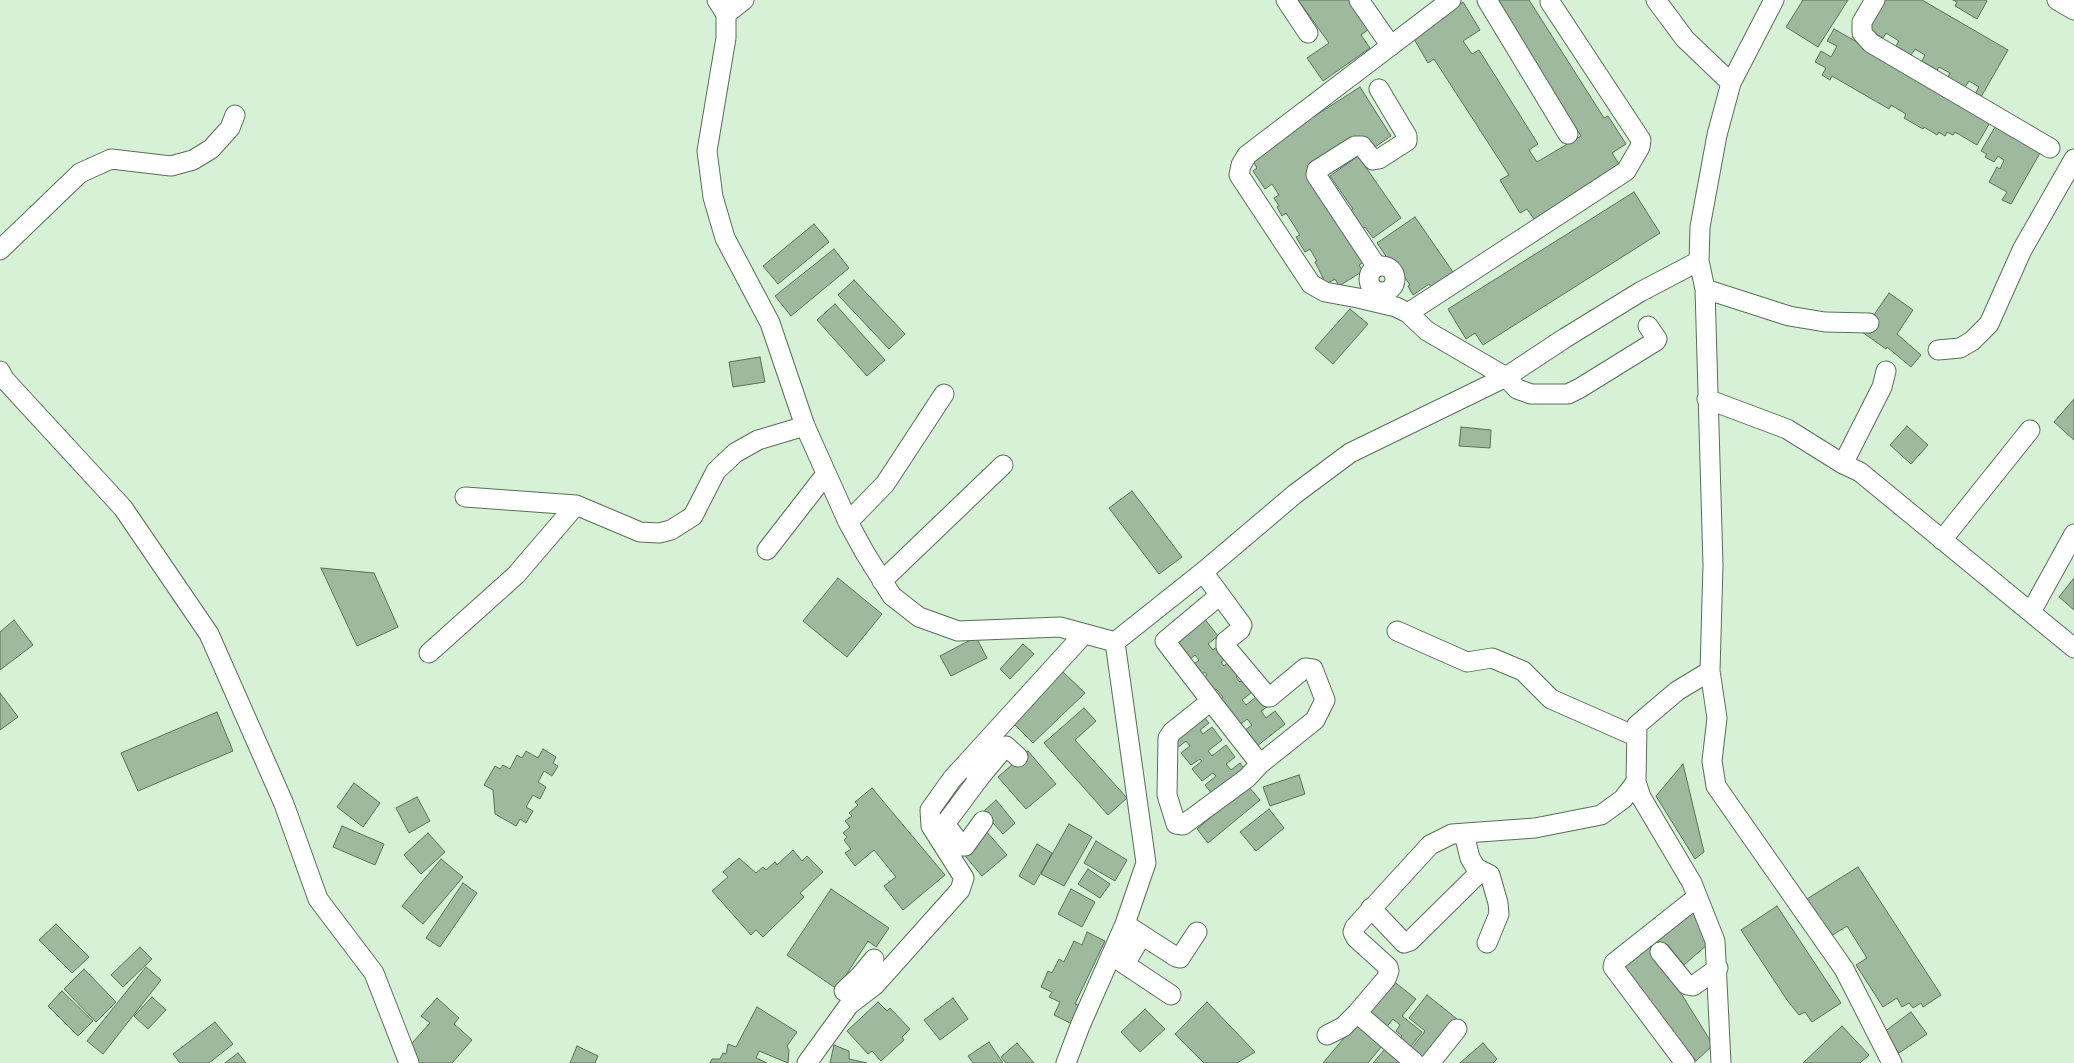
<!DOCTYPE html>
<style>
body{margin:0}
canvas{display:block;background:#d7f1d6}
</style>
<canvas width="2074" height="1063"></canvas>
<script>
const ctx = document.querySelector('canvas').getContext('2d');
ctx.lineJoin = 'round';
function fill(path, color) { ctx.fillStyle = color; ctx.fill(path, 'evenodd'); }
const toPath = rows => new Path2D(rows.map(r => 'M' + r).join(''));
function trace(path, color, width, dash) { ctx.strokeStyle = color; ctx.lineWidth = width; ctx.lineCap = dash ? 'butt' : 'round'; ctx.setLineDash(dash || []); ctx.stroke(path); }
const building = toPath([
 [1298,0,1349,0,1369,29,1361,35,1370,48,1323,81,1307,58,1329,43,1298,0],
 [1493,0,1529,0,1604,118,1608,116,1626,144,1612,153,1619,164,1534,219,1527,209,1520,213,1500,180,1509,175,1434,59,1428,63,1414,39,1463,2,1480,30,1463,41,1472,54,1479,50,1538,144,1529,150,1537,162,1581,136,1493,0],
 [1803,0,1848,0,1818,47,1786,27,1803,0],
 [1881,0,1922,0,2008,50,1981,97,1975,94,1979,87,1969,81,1965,87,1948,77,1950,73,1939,67,1937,70,1922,61,1925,55,1915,49,1911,55,1896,46,1899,41,1886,33,1883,38,1865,27,1881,0],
 [1953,0,1985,0,1987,1,1977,19,1955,6,1957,2,1953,0],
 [1834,29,1992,119,1977,145,1955,132,1953,135,1947,132,1945,136,1939,132,1937,135,1924,127,1923,129,1904,118,1906,114,1891,105,1889,109,1832,76,1830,80,1822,75,1826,68,1815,62,1821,51,1831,57,1837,46,1827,41,1834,29],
 [1360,87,1391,136,1372,149,1365,137,1308,170,1366,261,1359,265,1363,271,1339,286,1335,279,1326,284,1315,262,1317,261,1310,249,1305,252,1296,237,1300,235,1286,213,1282,216,1277,207,1279,206,1274,198,1279,195,1272,184,1265,189,1253,171,1257,168,1251,157,1360,87],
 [1995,127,2040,153,2011,204,2002,200,2007,192,1989,182,1997,167,2000,169,2004,160,1998,156,1994,162,1985,157,1987,154,1981,151,1995,127],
 [1358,156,1401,218,1373,238,1365,227,1362,229,1349,211,1353,209,1330,176,1358,156],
 [1634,192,1660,233,1483,345,1475,333,1466,339,1448,309,1634,192],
 [1415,217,1453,272,1431,287,1429,284,1413,295,1408,286,1410,285,1395,263,1392,265,1377,243,1415,217],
 [814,224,829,242,778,284,763,266,814,224],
 [834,249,849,268,791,316,775,296,834,249],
 [854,280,905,334,889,349,838,295,854,280],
 [1889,293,1913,310,1897,334,1921,355,1911,367,1887,347,1886,349,1862,332,1889,293],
 [835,304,885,360,867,376,817,320,835,304],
 [1350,309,1368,324,1333,364,1315,348,1350,309],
 [760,357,765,382,733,387,729,362,760,357],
 [2074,399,2074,440,2054,422,2074,399],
 [1907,426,1928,445,1911,464,1890,445,1907,426],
 [1461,427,1491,430,1490,448,1459,446,1461,427],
 [1132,491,1182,557,1159,574,1109,508,1132,491],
 [321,568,374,573,398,627,357,646,321,568],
 [838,578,882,614,847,657,803,621,838,578],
 [2074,578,2074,610,2059,597,2074,578],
 [1204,618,1218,636,1208,644,1213,650,1222,643,1231,655,1221,662,1224,666,1233,658,1244,671,1236,677,1240,682,1247,676,1257,688,1242,700,1246,705,1261,693,1270,705,1261,711,1266,718,1275,711,1285,724,1252,750,1240,734,1252,725,1247,719,1236,728,1216,702,1223,697,1216,689,1209,694,1199,681,1207,675,1205,672,1197,678,1189,668,1199,660,1195,655,1185,663,1170,645,1204,618],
 [14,620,33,645,0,670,0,632,14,620],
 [976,637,987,658,951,676,940,656,976,637],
 [1023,644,1034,654,1010,679,1000,669,1023,644],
 [1063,672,1085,693,1033,743,1012,722,1063,672],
 [0,693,18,717,0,730,0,693],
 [1084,708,1096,721,1075,740,1127,798,1108,815,1044,743,1084,708],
 [217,712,233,751,138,791,121,753,217,712],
 [1201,713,1209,723,1200,730,1203,734,1212,727,1222,740,1208,751,1212,756,1226,745,1235,757,1226,764,1231,770,1240,763,1248,774,1216,799,1205,785,1216,776,1213,773,1202,781,1192,769,1202,761,1200,759,1191,765,1181,753,1190,746,1186,741,1177,748,1172,737,1201,713],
 [543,749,556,757,553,763,558,766,552,776,544,771,538,782,546,787,540,799,533,795,526,807,533,811,526,823,520,819,516,826,495,814,493,790,484,785,495,766,500,769,503,765,510,769,517,755,522,758,526,751,538,758,543,749],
 [1028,751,1056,784,1026,809,998,777,1028,751],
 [1683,764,1704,852,1695,859,1656,796,1683,764],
 [1299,775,1305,794,1270,806,1263,787,1299,775],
 [354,783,380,803,363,827,337,807,354,783],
 [1248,786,1260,800,1208,843,1197,829,1248,786],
 [872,788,945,875,903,910,884,886,896,877,874,850,855,866,845,853,851,849,844,840,847,837,843,833,850,827,845,821,852,816,849,813,858,805,855,802,872,788],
 [417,797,430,821,409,833,396,808,417,797],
 [996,800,1015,823,1003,834,983,812,996,800],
 [1269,809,1284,828,1256,851,1240,832,1269,809],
 [1069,824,1092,837,1064,886,1041,874,1069,824],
 [342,826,384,844,375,865,333,847,342,826],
 [986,831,1007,855,982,876,961,851,986,831],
 [428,833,445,852,421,874,404,855,428,833],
 [1096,841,1127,860,1115,881,1084,863,1096,841],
 [1037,844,1052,853,1034,885,1019,876,1037,844],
 [793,850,802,861,807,856,823,872,800,893,804,897,763,937,756,930,751,935,712,891,728,877,723,872,739,858,756,873,763,867,766,870,775,862,777,865,793,850],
 [441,859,463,877,423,924,402,906,441,859],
 [1858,867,1941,995,1923,1007,1921,1003,1913,1008,1909,1003,1902,1007,1897,998,1883,1007,1856,965,1867,958,1847,926,1831,936,1807,899,1858,867],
 [1088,869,1110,884,1100,898,1078,884,1088,869],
 [463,883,477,893,440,947,426,938,463,883],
 [831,889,889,928,876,947,868,941,837,989,787,955,831,889],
 [1071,889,1095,902,1082,927,1058,914,1071,889],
 [1777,906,1841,1003,1812,1022,1805,1012,1799,1015,1787,1000,1741,930,1777,906],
 [1694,909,1708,944,1684,965,1667,944,1656,953,1713,1045,1696,1061,1618,968,1694,909],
 [56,924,89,957,72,973,39,940,56,924],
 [1087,932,1105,941,1075,1004,1080,1006,1072,1024,1054,1015,1060,1002,1049,997,1052,992,1041,987,1048,971,1052,973,1059,959,1064,962,1074,941,1082,945,1087,932],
 [140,947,152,959,123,987,111,975,140,947],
 [146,967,161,980,103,1054,87,1041,146,967],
 [84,969,116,1002,96,1022,64,989,84,969],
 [1392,980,1416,999,1402,1016,1422,1032,1409,1049,1398,1040,1402,1036,1396,1031,1400,1025,1393,1019,1384,1030,1366,1014,1392,980],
 [62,991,93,1021,78,1036,48,1006,62,991],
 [1427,995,1457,1019,1423,1063,1409,1052,1425,1031,1409,1018,1427,995],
 [152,997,166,1010,148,1029,134,1016,152,997],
 [437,998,459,1018,454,1024,472,1040,452,1063,418,1063,405,1051,430,1023,421,1016,437,998],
 [953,998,968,1019,940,1040,924,1020,953,998],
 [878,1002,887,1011,890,1008,910,1029,902,1037,904,1040,881,1061,872,1051,868,1054,847,1031,878,1002],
 [1207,1002,1255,1052,1237,1063,1204,1063,1175,1034,1207,1002],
 [757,1007,797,1032,787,1046,789,1050,788,1063,759,1051,756,1058,767,1063,710,1063,712,1059,720,1059,723,1053,726,1054,728,1044,736,1047,757,1007],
 [1145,1009,1165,1029,1140,1052,1121,1032,1145,1009],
 [1911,1012,1927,1034,1899,1053,1884,1032,1911,1012],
 [1360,1019,1386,1041,1368,1063,1323,1063,1360,1019],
 [215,1022,233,1044,209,1063,180,1063,173,1054,215,1022],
 [1842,1026,1869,1055,1860,1063,1803,1063,1842,1026],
 [989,1042,1003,1063,973,1063,968,1056,989,1042],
 [1017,1043,1034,1063,1006,1063,1001,1057,1017,1043],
 [1483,1043,1497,1059,1493,1063,1460,1063,1483,1043],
 [834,1045,849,1051,849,1059,867,1063,830,1063,834,1045],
 [577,1046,598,1056,595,1063,570,1063,577,1046],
 [1385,1049,1401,1063,1373,1063,1385,1049],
 [238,1053,246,1063,225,1063,238,1053]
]);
const minor = toPath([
 [717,0,726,14,726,38,707,151,713,197,725,238,770,323,805,426,848,522,865,553,892,596,919,617,958,631,1060,627,1115,642,1203,572,1295,494,1350,453,1506,377,1565,338,1640,292,1699,261],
 [1286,0,1308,33],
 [1359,0,1391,46],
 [1451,0,1247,155,1241,165,1239,175,1311,284,1325,292,1358,298,1396,307,1408,313,1427,331,1506,377,1517,389,1531,394,1568,394,1580,388,1656,341,1657,339,1648,326],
 [1487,0,1568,134],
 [1656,0,1685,39,1731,83],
 [1774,0,1731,83,1717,135,1700,227,1699,261,1705,289,1713,565,1710,671,1717,718,1712,761,1716,786,1844,969,1892,1063],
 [1875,0,1862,22,1862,33,1871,43,2050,148],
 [2057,0,2074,10],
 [726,14,744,0],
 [0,250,80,173,111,159,171,166,193,160,211,149,230,128,235,115],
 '1369 279a13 13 0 1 1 26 0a13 13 0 1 1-26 0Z',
 [1377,267,1316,175,1317,170,1355,146,1362,146,1373,160,1379,159,1407,141,1407,136,1379,89],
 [1705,289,1789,316,1825,322,1869,323],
 [1408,313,1626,171,1640,147,1641,140,1550,2],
 [1938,350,1960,348,1972,341,1989,324,2022,250,2074,159],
 [0,371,5,380,123,508,209,634,284,804,318,899,374,973,409,1063],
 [1707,399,1787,429,1843,464,1860,472,2074,648],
 [1843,464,1882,387,1886,371],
 [465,497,576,505,640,532,659,533,671,530,693,516,716,471,735,453,758,440,805,426],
 [848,522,885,484,944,394],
 [1942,540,2030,430],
 [767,550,826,474],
 [1203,572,1220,595,1242,625,1240,630,1226,641,1226,647,1268,697,1270,697,1305,668,1313,669,1325,700,1315,720,1260,764,1247,778,1183,825,1176,824,1167,795,1168,738,1172,732,1211,701,1165,641,1220,595],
 [882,581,1003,465],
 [2031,612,2074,534],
 [1397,631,1467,662,1492,658,1523,671,1551,699,1635,736],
 [429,653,516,575,576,505],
 [1710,671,1677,691,1637,725,1636,782,1641,797,1692,883,1715,941,1721,1063],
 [1210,700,1260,764],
 [971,769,980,777,1006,746,1018,757],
 [980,777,945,824,962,846,965,846,983,821],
 [1464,834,1470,858,1476,868,1490,875,1498,903,1499,914,1487,943],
 [1371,908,1404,943,1410,941,1480,872],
 [1125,924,1176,957,1180,958,1197,932],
 [1660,952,1687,985,1693,986,1718,968],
 [1111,955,1171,995],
 [1125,964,1142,935],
 [860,976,874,959],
 [844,991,860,976,875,985],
 [1357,1013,1415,1063],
 [1327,1035,1343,1027,1357,1013,1386,979,1389,971,1388,967,1356,938,1353,932,1355,927,1430,845,1452,834,1535,828,1601,815,1623,799,1636,782],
 [807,1063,849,1005,875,985,960,890,964,878,931,826,930,810,952,779,1084,634],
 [1066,1063,1080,1026,1125,924,1146,863,1115,642],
 [1430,1063,1457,1029],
 [1685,1063,1613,967,1614,963,1696,898]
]);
fill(building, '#9fb99f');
trace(building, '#59715a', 1);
trace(minor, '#576f57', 21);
trace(minor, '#fff', 19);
</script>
